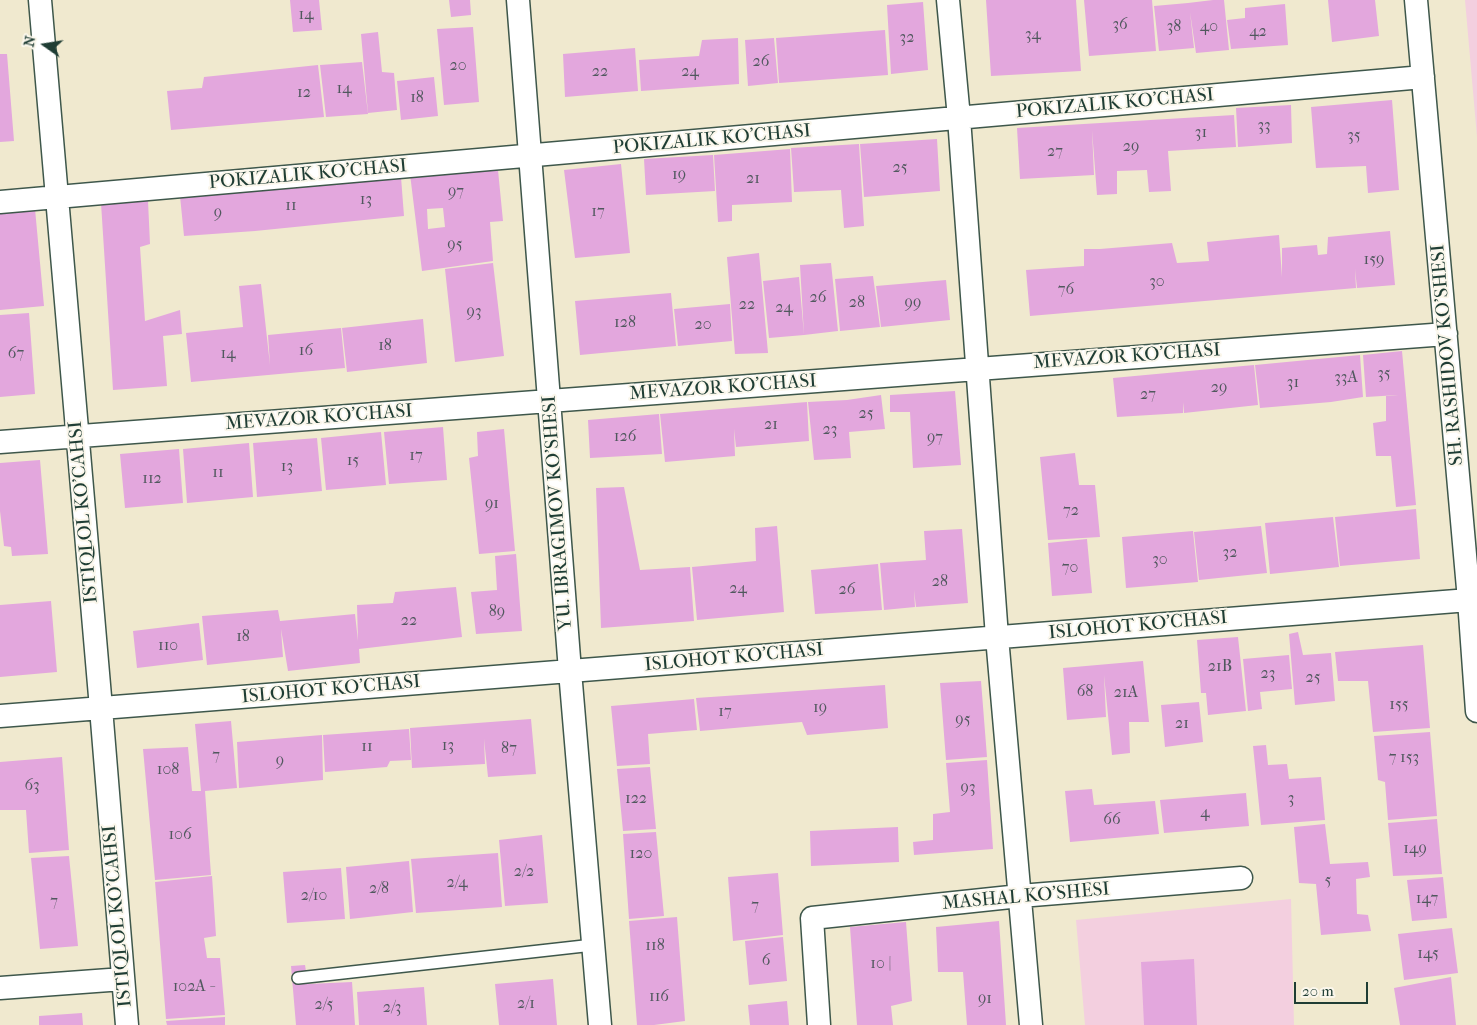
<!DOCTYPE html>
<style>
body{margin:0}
#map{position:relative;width:1477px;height:1025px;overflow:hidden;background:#f0e9cf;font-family:"IM FELL French Canon",serif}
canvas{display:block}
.north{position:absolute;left:20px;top:20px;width:50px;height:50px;-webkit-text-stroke:4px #fbf7ec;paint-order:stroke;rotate:283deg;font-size:14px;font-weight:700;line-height:20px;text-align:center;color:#1f3d34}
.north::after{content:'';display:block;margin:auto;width:18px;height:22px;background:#1f3d34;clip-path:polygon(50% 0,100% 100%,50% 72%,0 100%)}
.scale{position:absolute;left:1294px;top:982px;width:74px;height:22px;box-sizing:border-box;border:2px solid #1f3d34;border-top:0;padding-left:6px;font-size:15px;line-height:18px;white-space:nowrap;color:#1f3d34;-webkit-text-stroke:4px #fbf7ec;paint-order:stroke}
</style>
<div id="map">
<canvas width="1477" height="1025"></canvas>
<div class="north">N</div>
<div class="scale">20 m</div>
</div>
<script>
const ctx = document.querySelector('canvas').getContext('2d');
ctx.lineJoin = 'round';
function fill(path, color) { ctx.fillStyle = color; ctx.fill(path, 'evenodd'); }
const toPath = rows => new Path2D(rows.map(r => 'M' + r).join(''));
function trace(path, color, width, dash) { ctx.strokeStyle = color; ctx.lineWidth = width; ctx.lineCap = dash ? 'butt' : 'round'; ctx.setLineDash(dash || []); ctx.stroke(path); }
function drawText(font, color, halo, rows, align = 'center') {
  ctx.font = font + ' "IM FELL French Canon",serif'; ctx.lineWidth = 4; ctx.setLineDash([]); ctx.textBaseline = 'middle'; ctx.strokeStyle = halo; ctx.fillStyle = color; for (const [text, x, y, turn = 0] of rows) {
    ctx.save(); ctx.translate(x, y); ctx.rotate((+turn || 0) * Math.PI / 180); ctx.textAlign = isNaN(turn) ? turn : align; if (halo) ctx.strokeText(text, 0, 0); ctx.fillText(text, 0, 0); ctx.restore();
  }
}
const built = toPath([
 [1465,0,1477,0,1477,137],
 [1291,899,1294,1025,1085,1025,1076,920]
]);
const building = toPath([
 [290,0,319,0,322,30,293,32],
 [449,0,470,0,471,15,451,17],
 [986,0,1076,0,1081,71,991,76],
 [1084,0,1152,0,1156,51,1089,56],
 [1213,0,1224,0,1229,50,1196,53,1190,12,1194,48,1159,51,1154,6,1188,3],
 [1328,0,1375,0,1379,36,1332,42],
 [923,2,928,70,891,74,887,5],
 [1285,4,1288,45,1231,49,1227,20,1245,18,1245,8],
 [473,27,479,102,444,105,437,29],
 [885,30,888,75,779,83,776,38],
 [378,32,382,72,394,73,397,110,368,113,361,34],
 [738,38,739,84,641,91,639,60,699,56,702,40],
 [774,38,778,83,748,86,745,40],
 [635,48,638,91,565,97,563,54],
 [0,54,7,54,14,141,0,142],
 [362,62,368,114,326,117,320,65],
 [318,65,324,117,171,130,167,91,202,88,204,77],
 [434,77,438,116,401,120,397,81],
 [1392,100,1399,190,1368,193,1366,166,1316,168,1311,107],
 [1291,105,1292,143,1238,147,1236,108],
 [1234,115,1236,147,1168,151,1171,191,1149,192,1147,170,1117,171,1117,194,1097,195,1092,130,1094,175,1020,179,1017,128],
 [937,139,940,191,864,197,860,144],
 [859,144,864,226,844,228,841,190,794,192,791,148],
 [790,149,792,202,732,205,732,221,718,222,714,155],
 [713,155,715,191,646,195,644,159],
 [408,158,497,160,503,221,490,222,493,261,422,271],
 [443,208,445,227,428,229,427,209],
 [621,164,630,253,575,258,564,170],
 [401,177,404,216,255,231,184,236,180,196],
 [34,198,44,306,0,310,0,200],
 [148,201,150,244,140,247,145,321,180,310,182,334,163,336,167,386,113,390,101,203],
 [1390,231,1395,285,1357,288,1355,269,1356,288,1030,316,1026,270,1084,266,1084,249,1100,249,1172,243,1177,263,1209,261,1207,242,1279,235,1282,277,1282,248,1317,245,1318,255,1327,254,1328,237],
 [759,253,768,353,735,354,727,257],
 [493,263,504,356,455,362,445,269],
 [831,263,838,331,804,335,800,265],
 [873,276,880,327,840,331,835,279],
 [799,277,804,335,769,338,763,281],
 [946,280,950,320,881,327,876,286],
 [261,284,270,365,268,335,341,328,345,368,191,382,186,333,243,327,239,286],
 [671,293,676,346,580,355,575,301],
 [730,304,732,341,678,346,674,309],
 [29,313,35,394,0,397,0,315],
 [423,319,427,363,347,372,342,328],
 [1402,351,1416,505,1396,507,1391,456,1376,456,1373,423,1386,421,1386,396,1398,395,1366,397,1363,355],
 [1360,355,1363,397,1331,402,1260,408,1255,365],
 [1254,365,1258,405,1184,413,1183,402,1183,413,1117,417,1113,378],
 [955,391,961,465,913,468,910,412,890,412,890,395],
 [881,395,885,429,849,432,851,458,814,460,808,402,847,400],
 [807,402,809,441,736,447,734,429,735,456,665,462,660,414],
 [659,414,662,454,590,458,588,420],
 [443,427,447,480,389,484,384,432],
 [504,429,515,551,479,554,469,458,478,456,477,432],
 [381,432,386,485,326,490,321,438],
 [317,438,322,491,257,497,253,443],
 [249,443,253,497,187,503,183,449],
 [179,449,183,503,125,508,120,454],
 [1075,453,1079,485,1095,485,1100,537,1048,540,1040,457],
 [40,460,48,554,12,556,11,547,4,546,0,511,0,463],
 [624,487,640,570,690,567,694,621,601,628,596,488],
 [1416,509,1420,559,1340,566,1335,517],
 [1333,517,1339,567,1270,574,1265,523],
 [777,526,784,612,697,620,692,567,756,561,755,528],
 [1261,526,1267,573,1199,580,1194,532],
 [962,529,968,603,916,607,914,590,915,607,884,610,880,563,926,560,924,531],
 [1193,531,1198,582,1126,588,1122,537],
 [1087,539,1092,593,1052,596,1048,543],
 [516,554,522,631,476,634,471,592,497,590,495,556],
 [878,564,882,610,815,614,811,570],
 [456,587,462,637,359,649,360,663,288,671,281,629,283,657,207,665,202,616,278,610,280,621,355,614,358,641,357,605,393,603,395,592],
 [51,601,57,672,0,677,0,605],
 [199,623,203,660,137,668,133,631],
 [1298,632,1303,655,1331,653,1335,701,1295,705,1289,634],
 [1238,637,1246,711,1208,715,1206,693,1201,693,1197,640],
 [1423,645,1430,728,1373,732,1368,681,1338,681,1335,652],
 [1289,655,1292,689,1260,692,1262,709,1248,711,1243,659],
 [1143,661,1149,722,1129,722,1130,753,1112,755,1104,675,1106,717,1067,720,1063,668],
 [981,681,987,757,946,760,940,683],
 [885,685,888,728,807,735,802,722,700,731,696,698],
 [694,699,697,730,648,734,650,764,617,766,611,706],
 [1199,702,1203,742,1165,747,1161,705],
 [531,719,536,774,488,777,484,739,485,764,412,768,410,728],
 [231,721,237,788,205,791,211,875,155,880,143,749,188,747,192,791,201,791,195,724],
 [409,729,411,760,390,761,387,767,325,772,323,735],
 [1430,732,1437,816,1388,820,1385,782,1378,780,1374,736],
 [322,735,323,780,239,788,237,742],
 [1266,745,1268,765,1287,764,1289,779,1321,777,1325,820,1261,825,1253,746],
 [62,757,69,850,29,853,26,810,0,810,0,762],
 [987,760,993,849,914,855,913,842,933,840,933,814,950,812,946,763],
 [650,767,656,829,623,831,617,769],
 [1092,789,1094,805,1155,801,1159,834,1070,842,1065,791],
 [1246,793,1249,826,1164,833,1160,800],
 [1437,819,1442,874,1393,876,1388,823],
 [1325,824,1330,864,1368,862,1370,877,1356,879,1357,914,1368,915,1371,931,1321,935,1316,884,1299,883,1294,827],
 [898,827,899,862,811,866,810,831],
 [656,832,664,916,629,919,623,834],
 [542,835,548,903,505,906,499,840],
 [498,853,502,907,416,913,411,859],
 [69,856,78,946,40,949,31,858],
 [409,861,413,912,350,919,346,867],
 [341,868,345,919,287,923,283,872],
 [778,873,783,935,733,941,728,877],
 [212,876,216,936,204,938,207,958,220,958,225,1015,166,1019,155,882],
 [1443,877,1447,918,1412,921,1407,880],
 [677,917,685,1021,654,1025,637,1025,629,921],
 [999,921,1006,1025,967,1025,963,972,938,972,936,927],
 [906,922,912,1001,891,1006,893,1025,857,1025,850,927],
 [1452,928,1458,973,1404,980,1398,934],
 [783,937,787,981,749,985,745,941],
 [1194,959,1197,1025,1144,1025,1141,962],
 [305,965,308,984,352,982,355,1025,296,1025,291,966],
 [1451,977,1456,1025,1400,1025,1394,988],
 [553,979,557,1025,499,1025,495,984],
 [424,987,427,1025,359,1025,357,992],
 [787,1001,789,1025,750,1025,748,1005],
 [82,1013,83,1025,39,1025,39,1016],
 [225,1017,225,1025,167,1025,166,1021]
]);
const lane = toPath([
 [298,978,593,945]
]);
const street = toPath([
 [40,0,101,708,127,1025],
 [518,0,570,671,600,1025],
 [948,0,959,118,997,637,1031,1025],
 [1416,0,1469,600,1477,711],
 [0,202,1423,77],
 [0,442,1446,334],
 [0,716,1469,600],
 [0,988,123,979],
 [819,1025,812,918,1020,896,1241,878]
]);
const numberNames = [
 ["14",306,15],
 ["36",1120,25],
 ["38",1174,27],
 ["40",1209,27],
 ["42",1258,32],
 ["34",1033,35],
 ["32",907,38],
 ["26",761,62],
 ["20",458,66],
 ["22",600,72],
 ["24",690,72],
 ["14",344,89],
 ["12",304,93],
 ["18",417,98],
 ["33",1264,126],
 ["31",1201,133],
 ["35",1354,136],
 ["29",1131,147],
 ["27",1055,152],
 ["25",900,168],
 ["19",679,175],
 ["21",753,179],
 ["97",456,192],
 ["13",366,200],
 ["11",291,206],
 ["17",598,212],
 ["9",218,213],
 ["95",455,245],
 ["159",1374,260],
 ["30",1157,282],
 ["76",1066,290],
 ["26",818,298],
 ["28",857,303],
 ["99",913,303],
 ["22",747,305],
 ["24",784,308],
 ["93",474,312],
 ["128",625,323],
 ["20",703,325],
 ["18",385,346],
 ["16",306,351],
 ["67",16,354],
 ["14",228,354],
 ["35",1384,374],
 ["33A",1346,378],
 ["31",1293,383],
 ["29",1219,388],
 ["27",1148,395],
 ["25",866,414],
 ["21",771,425],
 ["23",830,430],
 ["126",625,437],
 ["97",935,438],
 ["17",416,456],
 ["15",353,461],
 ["13",287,467],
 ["11",218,473],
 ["112",152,479],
 ["91",492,504],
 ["72",1071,511],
 ["32",1230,553],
 ["30",1160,560],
 ["70",1070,568],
 ["28",940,582],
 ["24",738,589],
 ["26",847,590],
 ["89",497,612],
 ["22",409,621],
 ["18",243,637],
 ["110",168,646],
 ["21B",1220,667],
 ["23",1268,674],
 ["25",1313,678],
 ["68",1085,692],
 ["21A",1126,693],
 ["155",1399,705],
 ["19",820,708],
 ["17",725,712],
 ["95",963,720],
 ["21",1182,724],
 ["13",448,746],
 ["11",367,747],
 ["87",509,749],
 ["7",216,756],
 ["7 153",1404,758],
 ["9",280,761],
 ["108",168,770],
 ["63",32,786],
 ["93",968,788],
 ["122",636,799],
 ["3",1291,799],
 ["4",1205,813],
 ["66",1112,820],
 ["106",180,835],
 ["149",1415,849],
 ["120",641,854],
 ["2/2",524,872],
 ["5",1328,881],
 ["2/4",457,883],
 ["2/8",379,889],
 ["2/10",314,896],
 ["147",1427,899],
 ["7",54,902],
 ["7",755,906],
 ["118",655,946],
 ["145",1428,954],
 ["6",766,961],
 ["10 |",881,964],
 ["102A -",193,987],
 ["116",659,997],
 ["91",985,999],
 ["2/1",526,1004],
 ["2/5",324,1005],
 ["2/3",392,1008]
];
const streetNames = [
 ["POKIZALIK KO'CHASI",1115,104,-5],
 ["POKIZALIK KO'CHASI",712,140,-5],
 ["POKIZALIK KO'CHASI",308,175,-5],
 ["SH. RASHIDOV KO'SHESI",1448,355,-95],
 ["MEVAZOR KO'CHASI",1127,357,-4],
 ["MEVAZOR KO'CHASI",723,388,-4],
 ["MEVAZOR KO'CHASI",319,418,-4],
 ["ISTIQLOL KO'CAHSI",84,512,-95],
 ["YU. IBRAGIMOV KO'SHESI",558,513,-94],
 ["ISLOHOT KO'CHASI",1138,626,-5],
 ["ISLOHOT KO'CHASI",734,658,-5],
 ["ISLOHOT KO'CHASI",331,690,-5],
 ["MASHAL KO'SHESI",1026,897,-5],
 ["ISTIQLOL KO'CAHSI",118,916,-95]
];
fill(built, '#f3cfdf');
fill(building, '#e3a7dd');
trace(lane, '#3e574b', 14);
trace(street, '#3e574b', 25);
trace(lane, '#fff', 11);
trace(street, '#fff', 22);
drawText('16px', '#50585e', null, numberNames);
drawText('19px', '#1f3d34', '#fbf7ec', streetNames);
</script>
